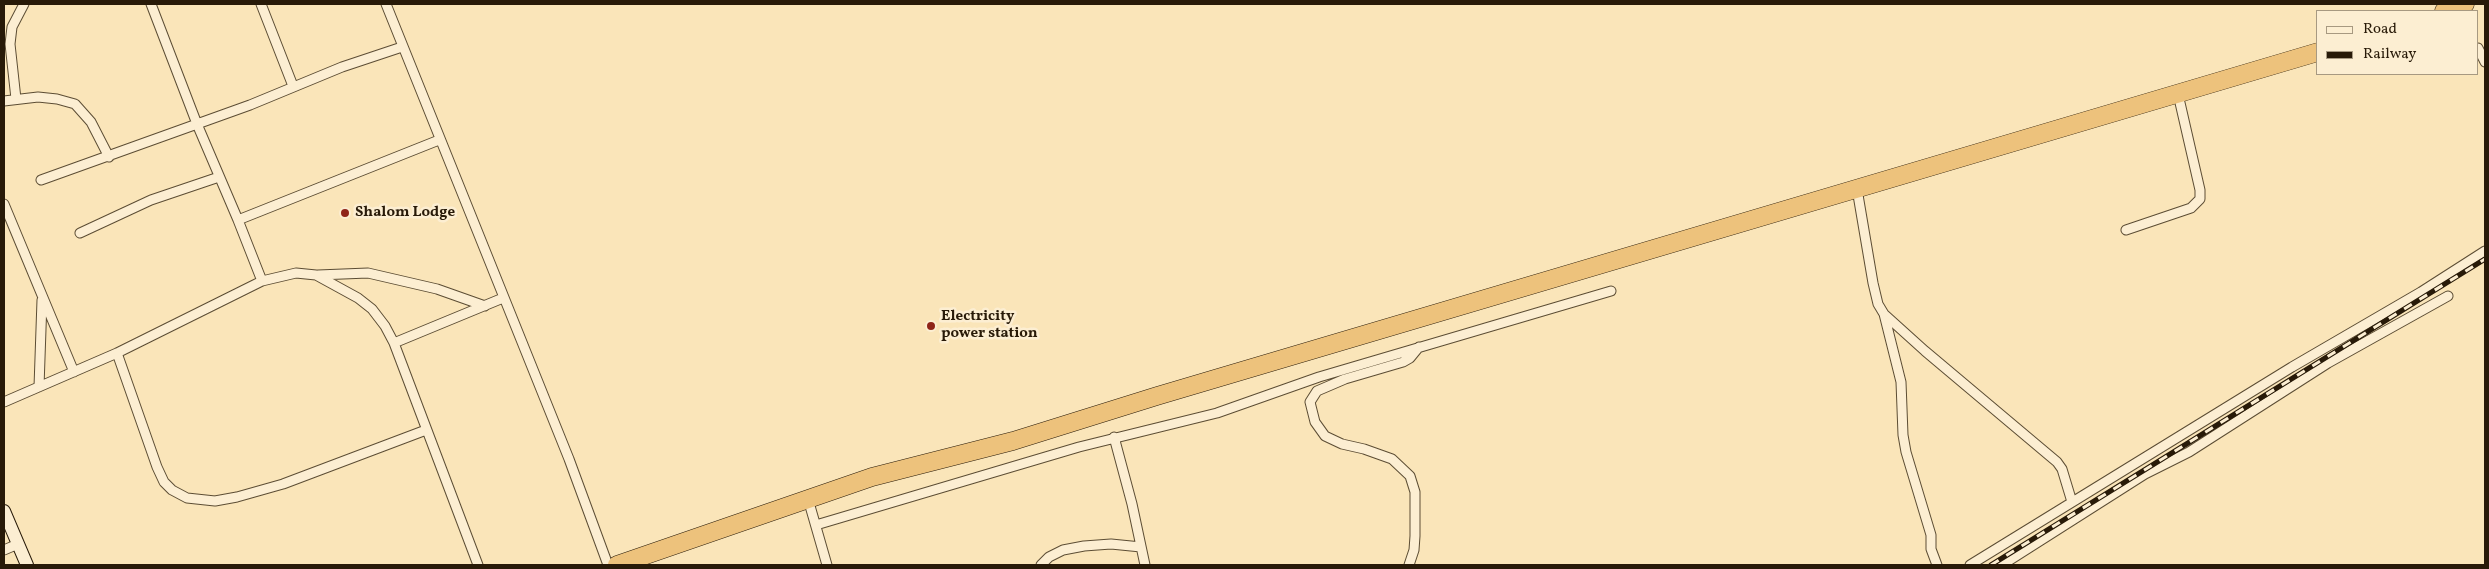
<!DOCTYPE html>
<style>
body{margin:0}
#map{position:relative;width:2489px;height:569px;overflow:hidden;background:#fae5b9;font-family:Vollkorn,serif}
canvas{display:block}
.frame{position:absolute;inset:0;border:5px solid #281a08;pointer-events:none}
.legend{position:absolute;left:2316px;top:10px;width:162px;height:65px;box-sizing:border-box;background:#fceed2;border:1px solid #a79981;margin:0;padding:6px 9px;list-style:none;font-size:15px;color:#281a08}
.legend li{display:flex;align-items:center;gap:10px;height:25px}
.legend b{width:25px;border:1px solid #a79981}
</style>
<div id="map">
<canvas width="2489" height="569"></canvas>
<div class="frame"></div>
<ul class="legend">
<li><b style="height:6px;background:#fceed2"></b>Road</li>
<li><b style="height:6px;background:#281a08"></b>Railway</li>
</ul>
</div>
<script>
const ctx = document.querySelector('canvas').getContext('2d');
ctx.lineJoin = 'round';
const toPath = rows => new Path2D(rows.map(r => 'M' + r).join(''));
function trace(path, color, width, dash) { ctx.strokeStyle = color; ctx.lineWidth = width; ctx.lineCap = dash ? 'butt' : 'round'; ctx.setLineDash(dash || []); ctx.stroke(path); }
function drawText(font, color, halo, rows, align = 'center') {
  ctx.font = font + ' Vollkorn,serif'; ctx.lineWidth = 5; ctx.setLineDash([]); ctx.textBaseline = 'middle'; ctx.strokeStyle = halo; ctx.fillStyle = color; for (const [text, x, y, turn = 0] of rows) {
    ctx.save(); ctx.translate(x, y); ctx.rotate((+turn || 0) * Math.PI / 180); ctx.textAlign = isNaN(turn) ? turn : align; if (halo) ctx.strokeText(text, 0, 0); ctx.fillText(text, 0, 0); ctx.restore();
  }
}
const street = toPath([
 [151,4,197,124,238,220,262,281],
 [261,4,293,86],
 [386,4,569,459,608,565],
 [2478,48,2485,62],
 [16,99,10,44,12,27,24,4],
 [4,101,38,97,57,99,75,104,91,122,109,157],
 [41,180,250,105,342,67,402,47],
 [1857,189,1873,283,1878,304,1884,314,1925,351,2057,462,2062,469,2072,502],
 [4,204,74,372],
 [238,220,439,140],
 [2126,230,2191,208,2200,199,2200,190,2178,94],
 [80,233,151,200,219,177],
 [318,275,368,273,437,289,485,306],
 [1884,314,1901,382,1903,435,1906,452,1931,535,1931,549,1937,565],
 [394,343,503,298],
 [117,353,157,467,164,482,172,490,187,498,215,501,237,497,283,484,426,430],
 [39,387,42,300],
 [4,402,117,353,262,281,296,273,316,275,358,298,372,309,385,326,394,343,478,565],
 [1114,437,1132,504,1145,565],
 [808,499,827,565],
 [816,525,1079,447,1217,413,1319,377,1611,291],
 [4,550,18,544],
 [1041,565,1049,557,1063,550,1084,546,1111,544,1141,547],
 [1409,565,1414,550,1415,536,1415,492,1410,476,1392,459,1364,449,1342,444,1325,436,1315,422,1310,402,1317,391,1345,379,1403,362,1410,358,1419,347],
 [1970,565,2292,367,2421,292,2485,251],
 [2002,565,2145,474,2189,452,2328,363,2448,296]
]);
const secondary = toPath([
 [4,511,27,565]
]);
const highway = toPath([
 [2444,11,2465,4],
 [617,565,872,477,1013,441,1157,396,2318,52]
]);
const rail = toPath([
 [1991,565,2485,259]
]);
const markers = [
 [345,213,5,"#8f2418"],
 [931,326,5,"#8f2418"]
];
const poiNames = [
 ["Shalom Lodge",355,213],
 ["Electricity",941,317],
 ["power station",941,334]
];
trace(street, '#5c4d34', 11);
trace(secondary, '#281a08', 14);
trace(highway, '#281a08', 19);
trace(street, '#fceed2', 9);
trace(secondary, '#fceed2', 12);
trace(highway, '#edc27c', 18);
trace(rail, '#281a08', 5);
trace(rail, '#fceed2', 3, [9]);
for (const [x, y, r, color] of markers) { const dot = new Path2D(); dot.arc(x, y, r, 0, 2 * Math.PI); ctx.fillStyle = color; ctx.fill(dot); trace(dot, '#fceed2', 2); }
drawText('bold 15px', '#281a08', '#fceed2', poiNames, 'left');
</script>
